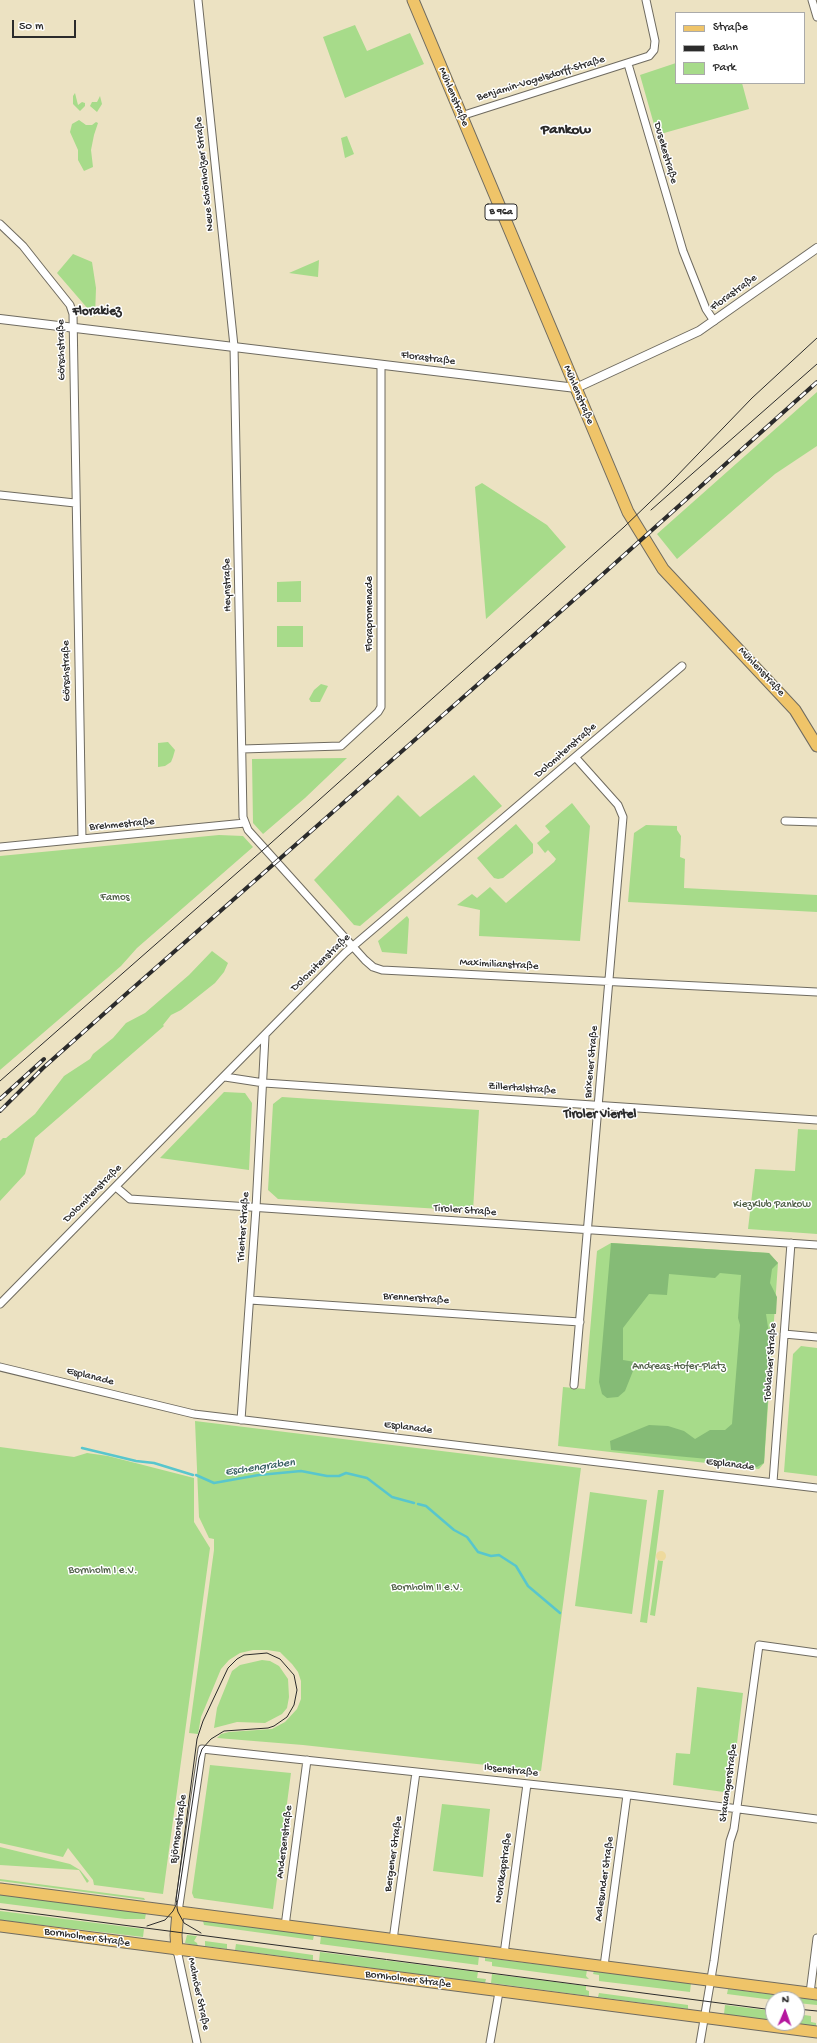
<!DOCTYPE html>
<meta charset="utf-8">
<style>
body{margin:0}
#map{position:relative;width:817px;height:2043px;overflow:hidden;background:#ece2c2;font-family:"Gochi Hand",sans-serif}
canvas{display:block}
.legend{position:absolute;left:675px;top:12px;width:130px;height:72px;box-sizing:border-box;background:#fff;border:1px solid #aaa;margin:0;padding:5px 7px;list-style:none;font-size:12px;color:#2b2b2b}
.legend li{display:flex;align-items:center;gap:8px;height:20px}
.legend b{width:20px;border:1px solid #aaa}
.north{position:absolute;left:765px;top:1991px;width:40px;height:40px;box-sizing:border-box;background:#fff;border:1px solid #aaa;border-radius:50%;rotate:2deg;font-size:11px;font-weight:700;line-height:16px;text-align:center;color:#2b2b2b}
.north::after{content:'';display:block;margin:auto;width:14px;height:18px;background:#b5179e;clip-path:polygon(50% 0,100% 100%,50% 72%,0 100%)}
.scale{position:absolute;left:12px;top:20px;width:64px;height:18px;box-sizing:border-box;border:2px solid #2b2b2b;border-top:0;padding-left:5px;font-size:12px;line-height:14px;white-space:nowrap;color:#2b2b2b;-webkit-text-stroke:3px #fff;paint-order:stroke}
</style>
<div id="map">
<canvas width="817" height="2043"></canvas>
<ul class="legend">
<li><b style="height:5px;background:#efc469"></b>Straße</li>
<li><b style="height:5px;background:#2b2b2b"></b>Bahn</li>
<li><b style="height:11px;background:#a7db8a"></b>Park</li>
</ul>
<div class="north">N</div>
<div class="scale">50 m</div>
</div>
<script>
const ctx = document.querySelector('canvas').getContext('2d');
ctx.lineJoin = 'round';
function fill(path, color) { ctx.fillStyle = color; ctx.fill(path, 'evenodd'); }
const toPath = rows => new Path2D(rows.map(r => 'M' + r).join(''));
function trace(path, color, width, dash) { ctx.strokeStyle = color; ctx.lineWidth = width; ctx.lineCap = dash ? 'butt' : 'round'; ctx.setLineDash(dash || []); ctx.stroke(path); }
function drawText(font, color, halo, rows, align = 'center') {
  ctx.font = font + ' "Gochi Hand",sans-serif'; ctx.lineWidth = 3; ctx.setLineDash([]); ctx.textBaseline = 'middle'; ctx.strokeStyle = halo; ctx.fillStyle = color; for (const [text, x, y, turn = 0] of rows) {
    ctx.save(); ctx.translate(x, y); ctx.rotate((+turn || 0) * Math.PI / 180); ctx.textAlign = isNaN(turn) ? turn : align; if (halo) ctx.strokeText(text, 0, 0); ctx.fillText(text, 0, 0); ctx.restore();
  }
}
const green = toPath([
 [355,25,367,51,410,33,424,64,345,98,323,37],
 [676,63,676,83,742,83,749,109,657,135,640,75],
 [75,93,78,105,82,102,85,103,85,106,80,111,73,104,73,96],
 [100,96,102,104,97,112,90,106,92,102,97,102],
 [79,120,86,125,92,125,96,122,98,123,94,135,91,150,93,167,84,171,78,160,78,150,70,132,72,124],
 [347,136,354,154,345,158,341,138],
 [73,254,92,262,96,288,95,317,57,273],
 [319,260,318,277,289,273],
 [817,392,817,446,775,474,677,559,657,534],
 [482,483,547,525,566,547,486,619,475,487],
 [301,581,301,602,277,602,277,582],
 [277,626,303,626,303,647,277,647],
 [321,684,328,686,320,702,311,702,309,699,314,690],
 [168,742,175,750,173,757,171,762,165,766,158,767,158,743],
 [347,758,305,798,263,834,253,823,252,759],
 [474,775,502,806,360,926,354,925,314,880,398,795,420,817],
 [572,803,590,826,580,941,479,936,480,910,457,905,472,894,477,898,490,887,506,903,554,862,556,859,548,850,545,853,537,843,550,832,545,826],
 [516,824,533,844,533,853,503,878,498,879,494,878,477,858],
 [646,825,677,826,677,830,681,836,680,857,685,859,684,888,817,895,817,912,628,902,634,833],
 [219,835,243,836,253,847,137,948,121,966,0,1070,0,856],
 [407,916,409,919,407,954,382,952,378,941],
 [212,951,228,963,224,972,215,983,181,1010,171,1015,163,1025,164,1026,35,1138,25,1174,0,1201,0,1141,3,1138,6,1138,35,1114,64,1076,90,1059,93,1054,113,1038,126,1023,145,1013,189,975],
 [224,1092,245,1093,252,1103,249,1170,160,1158],
 [282,1097,479,1110,473,1211,278,1199,268,1190,273,1104],
 [798,1129,817,1130,817,1234,748,1229,755,1169,795,1171],
 [611,1243,769,1253,778,1263,764,1463,759,1469,558,1446,563,1387,585,1389,597,1251],
 [801,1346,817,1348,817,1476,784,1472,793,1354],
 [195,1421,581,1468,541,1771,303,1745,217,1738,221,1734,229,1732,272,1729,285,1722,297,1709,301,1699,301,1681,298,1672,292,1664,280,1652,267,1650,253,1650,240,1653,229,1660,221,1669,201,1717,198,1734,189,1733,214,1550,214,1539,209,1538,199,1517],
 [0,1447,74,1457,87,1453,108,1456,194,1478,194,1522,210,1548,163,1894,94,1885,93,1880,68,1848,63,1857,0,1843],
 [658,1490,664,1490,647,1623,640,1622],
 [590,1492,647,1500,632,1614,575,1606],
 [658,1560,663,1561,655,1616,650,1615],
 [262,1660,270,1661,279,1666,288,1679,289,1697,287,1708,282,1714,265,1723,237,1722,214,1728,217,1708,232,1671,240,1665],
 [697,1687,743,1693,731,1793,673,1785,676,1753,690,1754],
 [210,1765,291,1773,273,1909,194,1898,192,1893],
 [442,1804,490,1809,483,1877,433,1871],
 [0,1847,70,1864,80,1870,89,1881,87,1883,79,1870,0,1865],
 [0,1879,144,1898,145,1900,0,1881],
 [0,1894,146,1913,145,1919,125,1919,0,1903],
 [0,1911,144,1929,143,1937,0,1920],
 [203,1921,314,1935,313,1940,204,1925],
 [187,1935,197,1936,194,1941,197,1943,198,1946,185,1943],
 [321,1936,479,1956,478,1965,320,1944],
 [205,1941,227,1944,227,1949,205,1946],
 [236,1944,313,1955,313,1960,235,1950],
 [320,1952,478,1972,477,1978,486,1979,485,1983,319,1961],
 [485,1958,587,1970,586,1976,589,1979,492,1966,492,1962,485,1961],
 [594,1971,691,1983,690,1992,599,1981,599,1975,593,1974],
 [492,1974,586,1986,586,1990,589,1991,589,1996,491,1983],
 [728,1989,817,2000,817,2005,797,2003,797,1999,773,2000,727,1994],
 [599,1993,688,2005,688,2009,598,1997],
 [725,2005,773,2011,773,2021,724,2014],
 [797,2014,811,2016,811,2022,816,2023,816,2027,789,2023,797,2023]
]);
const forest = toPath([
 [611,1243,769,1253,778,1263,772,1269,770,1283,777,1297,776,1314,766,1314,771,1347,764,1463,757,1467,708,1459,611,1450,610,1441,649,1425,668,1426,684,1431,695,1439,710,1430,725,1430,732,1424,740,1325,738,1318,741,1275,720,1273,715,1278,669,1274,667,1295,649,1294,623,1328,623,1360,635,1362,633,1371,625,1391,618,1397,607,1398,602,1394,599,1382]
]);
const sand = toPath([
 '656 1556a5 5 0 1 1 10 0a5 5 0 1 1-10 0Z'
]);
const stream = toPath([
 [82,1448,136,1461,154,1463,193,1475],
 [196,1475,214,1483,259,1475,301,1471,327,1476,339,1476,346,1473,367,1478,392,1497,414,1503],
 [418,1504,426,1506,454,1530,467,1537,478,1552,491,1556,499,1555,516,1566,528,1586,560,1613]
]);
const minor = toPath([
 [198,0,234,346,243,817,248,830,365,960,373,967,382,970,817,992],
 [812,0,817,17],
 [628,64,683,251,706,309,714,321],
 [461,116,649,56,654,50,655,41,646,0],
 [0,224,23,246,42,270,70,305,73,314,82,839],
 [0,495,75,503],
 [242,749,341,746,378,712,381,707,381,365],
 [785,821,817,822],
 [0,847,245,823],
 [225,1077,264,1083,817,1120],
 [116,1187,130,1199,817,1245],
 [250,1300,580,1322],
 [0,1304,345,953,682,666],
 [784,1334,817,1337],
 [0,1367,194,1414,817,1488],
 [574,1385,623,817,618,805,576,758],
 [241,1420,256,1208,265,1036],
 [773,1482,791,1243],
 [178,1912,202,1749,622,1794,817,1819],
 [285,1926,307,1760],
 [393,1940,416,1772],
 [177,1950,197,2043],
 [504,1954,527,1784],
 [604,1966,627,1795],
 [810,1993,817,1938],
 [490,2043,499,1992],
 [700,2043,714,1961,730,1841,734,1829,759,1645,817,1653]
]);
const tertiary = toPath([
 [0,319,576,388,699,331,817,248]
]);
const primary = toPath([
 [413,0,628,512,663,569,795,710,817,746],
 [0,1889,817,1994],
 [0,1926,817,2032],
 [177,1950,176,1935,178,1912]
]);
const tram = toPath([
 [651,510,817,364],
 [0,1081,271,843,624,527,672,481,752,398,817,338],
 [0,1909,773,2010],
 [147,1926,165,1920,173,1911,177,1903,178,1899,199,1758,202,1749,211,1739,224,1731,268,1728,274,1726,287,1717,294,1705,297,1690,294,1675,280,1659,267,1653,244,1655,237,1659,228,1668,203,1721,197,1739,176,1900,177,1903,177,1908,178,1912,184,1923,201,1933],
 [797,2009,817,2011]
]);
const rail = toPath([
 [0,1099,44,1059],
 [0,1111,43,1068,125,995,593,583,817,382]
]);
const shields = [
 [501,212,32]
];
const shieldNames = [
 ["B 96a",501,212]
];
const streetNames = [
 ["Benjamin-Vogelsdorff-Straße",541,79,-17],
 ["Mühlenstraße",453,97,67],
 ["Dusekestraße",665,153,74],
 ["Neue Schönholzer Straße",205,174,-96],
 ["Florastraße",734,293,-36],
 ["Görschstraße",62,350,-91],
 ["Florastraße",428,359,7],
 ["Mühlenstraße",578,395,67],
 ["Heynstraße",228,585,-91],
 ["Florapromenade",370,614,-90],
 ["Görschstraße",67,671,-91],
 ["Mühlenstraße",761,672,47],
 ["Dolomitenstraße",566,751,-41],
 ["Brehmestraße",122,825,-5],
 ["Dolomitenstraße",321,963,-44],
 ["Maximilianstraße",499,965,3],
 ["Brixener Straße",592,1062,-85],
 ["Zillertalstraße",522,1089,4],
 ["Dolomitenstraße",93,1194,-45],
 ["Tiroler Straße",465,1211,4],
 ["Trienter Straße",244,1227,-86],
 ["Brennerstraße",416,1299,4],
 ["Toblacher Straße",771,1362,-86],
 ["Esplanade",90,1377,14],
 ["Esplanade",408,1428,7],
 ["Esplanade",730,1465,7],
 ["Ibsenstraße",511,1771,6],
 ["Stavangerstraße",729,1783,-82],
 ["Björnsonstraße",179,1829,-82],
 ["Andersenstraße",285,1842,-83],
 ["Bergener Straße",394,1854,-82],
 ["Nordkapstraße",504,1868,-82],
 ["Aalesunder Straße",605,1879,-82],
 ["Bornholmer Straße",87,1938,8],
 ["Bornholmer Straße",408,1980,7],
 ["Malmöer Straße",198,1994,78]
];
const parkNames = [
 ["Famos",115,898],
 ["KiezKlub Pankow",772,1205],
 ["Andreas-Hofer-Platz",679,1367],
 ["Bornholm I e.V.",103,1571],
 ["Bornholm II e.V.",427,1588]
];
const waterNames = [
 ["Eschengraben",260,1468,-8]
];
const quarterNames = [
 ["Florakiez",97,312],
 ["Tiroler Viertel",600,1115]
];
const districtNames = [
 ["Pankow",566,131]
];
fill(green, '#a7db8a');
fill(forest, '#85bb76');
fill(sand, '#eeda9e');
trace(stream, '#58c6cd', 2.5);
trace(minor, '#6f6b60', 9);
trace(tertiary, '#6f6b60', 10);
trace(primary, '#6f6b60', 13);
trace(minor, '#fff', 7);
trace(tertiary, '#fff', 8);
trace(primary, '#efc469', 11);
trace(tram, '#2b2b2b', 1);
trace(rail, '#2b2b2b', 4);
trace(rail, '#fff', 2.5, [8]);
for (const [x, y, w] of shields) { const box = new Path2D(); box.roundRect(x - w / 2, y - 8, w, 16, 3); ctx.fillStyle = '#fff'; ctx.fill(box); trace(box, '#2b2b2b', 1); }
drawText('bold 10px', '#2b2b2b', null, shieldNames);
drawText('11px', '#2b2b2b', '#fff', streetNames);
drawText('11px', '#506048', '#fff', parkNames);
drawText('italic 12px', '#3b6164', '#fff', waterNames);
drawText('bold 13px', '#2b2b2b', '#fff', quarterNames);
drawText('bold 15px', '#2b2b2b', '#fff', districtNames);
</script>
